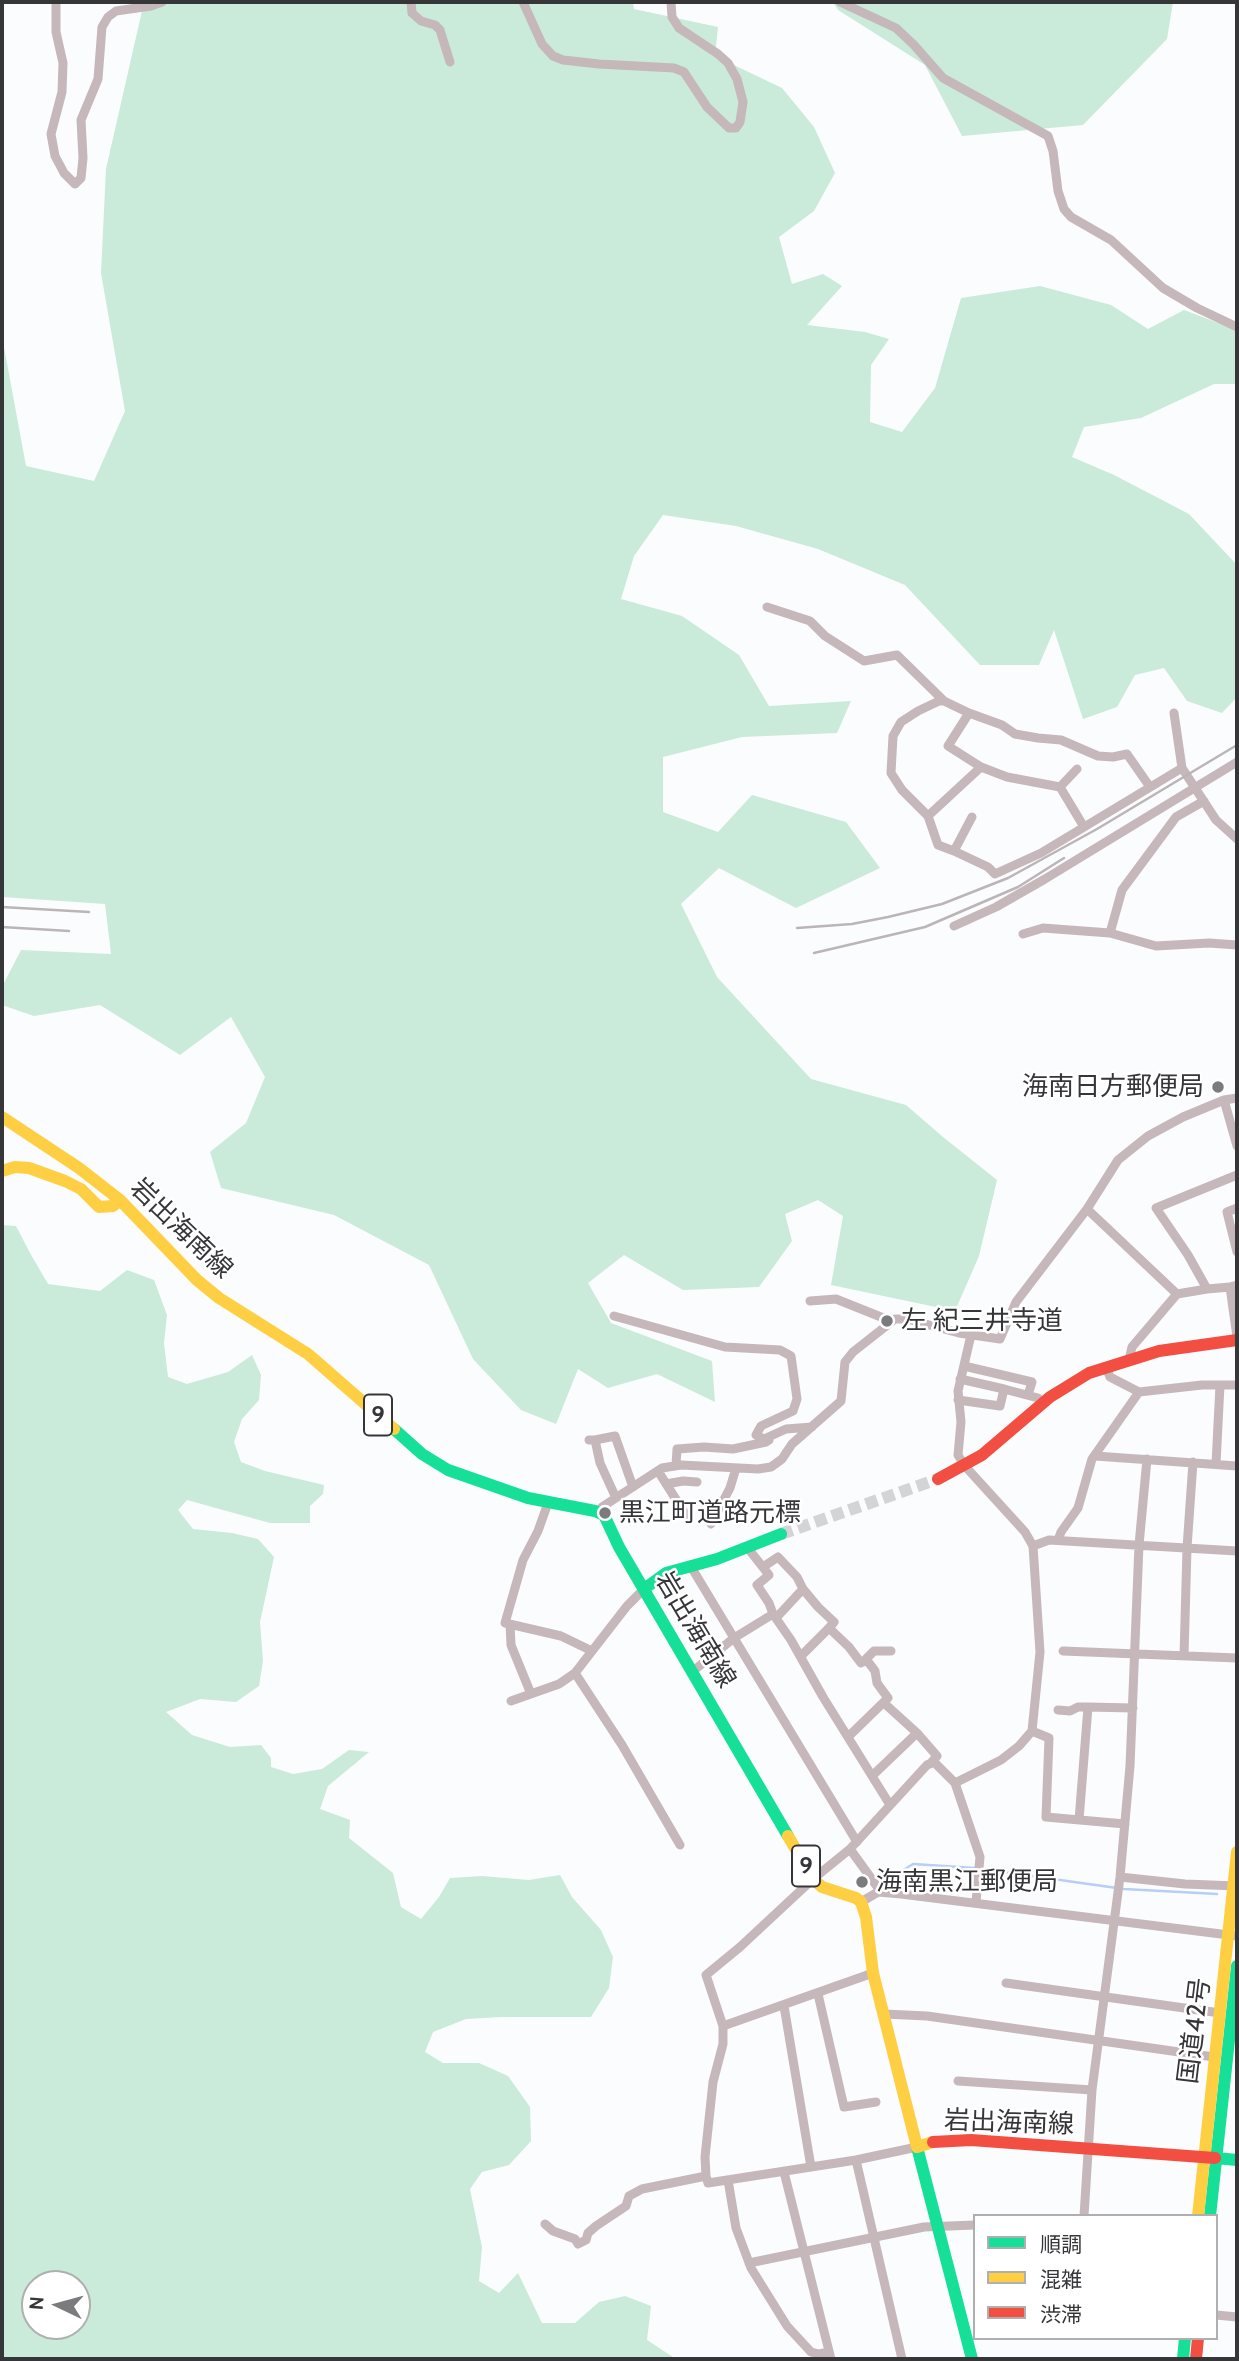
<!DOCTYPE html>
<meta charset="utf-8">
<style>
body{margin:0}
#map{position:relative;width:1239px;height:2361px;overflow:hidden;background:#fbfcfd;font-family:Cabin,"Noto Sans JP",sans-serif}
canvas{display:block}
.frame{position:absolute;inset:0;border:4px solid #363639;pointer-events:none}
.legend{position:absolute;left:973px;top:2214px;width:245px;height:126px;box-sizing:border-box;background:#fff;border:2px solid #afafb0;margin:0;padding:9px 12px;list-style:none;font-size:21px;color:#363639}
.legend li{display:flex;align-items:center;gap:14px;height:35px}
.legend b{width:35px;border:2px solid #afafb0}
.north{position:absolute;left:21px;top:2270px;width:70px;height:70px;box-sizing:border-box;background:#fff;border:2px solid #afafb0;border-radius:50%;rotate:275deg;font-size:19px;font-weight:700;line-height:28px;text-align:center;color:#363639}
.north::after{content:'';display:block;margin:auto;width:24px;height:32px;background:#7b7b7e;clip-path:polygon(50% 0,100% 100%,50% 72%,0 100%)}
</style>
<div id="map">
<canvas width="1239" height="2361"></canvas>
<div class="frame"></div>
<ul class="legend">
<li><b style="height:9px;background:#16e098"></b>順調</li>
<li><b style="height:9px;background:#ffcf43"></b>混雑</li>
<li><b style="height:9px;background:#f24e42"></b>渋滞</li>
</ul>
<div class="north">N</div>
</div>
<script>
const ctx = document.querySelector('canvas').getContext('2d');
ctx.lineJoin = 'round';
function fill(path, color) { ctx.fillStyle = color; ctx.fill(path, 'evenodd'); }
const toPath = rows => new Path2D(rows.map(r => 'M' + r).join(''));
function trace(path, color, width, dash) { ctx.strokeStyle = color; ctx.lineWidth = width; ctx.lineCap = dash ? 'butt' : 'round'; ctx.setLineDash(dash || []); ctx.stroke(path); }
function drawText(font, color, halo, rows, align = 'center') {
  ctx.font = font + ' Cabin,"Noto Sans JP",sans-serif'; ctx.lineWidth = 5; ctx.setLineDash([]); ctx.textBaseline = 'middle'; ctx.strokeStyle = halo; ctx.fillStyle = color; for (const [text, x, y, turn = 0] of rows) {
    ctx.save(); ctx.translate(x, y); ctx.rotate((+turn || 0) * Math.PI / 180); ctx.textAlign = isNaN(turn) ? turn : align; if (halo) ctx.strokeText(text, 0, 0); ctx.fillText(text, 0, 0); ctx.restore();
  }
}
const green = toPath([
 [144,2,633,2,634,9,718,27,715,56,782,88,814,127,835,173,814,211,779,237,792,284,823,274,842,286,807,325,865,332,889,339,871,365,870,422,902,432,935,388,961,298,1040,286,1111,305,1148,329,1184,310,1237,330,1237,384,1214,384,1141,418,1084,427,1072,457,1114,475,1189,514,1237,565,1237,697,1222,713,1187,701,1164,668,1135,675,1117,707,1083,719,1054,630,1039,665,980,665,905,585,818,549,736,526,663,515,634,556,621,599,682,616,739,655,769,706,851,701,837,733,742,737,663,757,663,812,718,832,752,795,846,822,880,868,796,908,719,868,681,904,717,977,811,1079,906,1105,943,1137,997,1180,979,1256,955,1311,831,1285,843,1216,818,1200,785,1214,792,1241,759,1287,683,1290,624,1255,588,1283,611,1323,712,1361,715,1402,657,1374,608,1388,578,1369,556,1424,521,1410,473,1359,429,1265,334,1215,221,1188,210,1152,246,1123,265,1077,231,1017,180,1055,100,1005,34,1016,2,1005,2,987,21,950,111,954,105,904,2,897,2,336,26,466,94,481,125,411,101,273,106,169],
 [833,2,1173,2,1167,39,1083,125,962,136,925,65,838,10],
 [2,1225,16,1226,30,1253,48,1284,100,1291,127,1270,154,1280,167,1315,164,1343,168,1377,187,1384,228,1372,252,1355,261,1375,259,1400,242,1419,234,1442,241,1462,265,1471,324,1485,323,1494,310,1506,310,1523,270,1523,187,1500,178,1510,193,1529,232,1533,258,1539,274,1557,260,1622,263,1661,259,1686,236,1702,200,1699,166,1712,192,1735,230,1747,261,1745,271,1758,271,1767,293,1774,322,1769,349,1750,369,1752,328,1786,320,1809,350,1820,349,1838,393,1873,401,1907,421,1919,439,1897,450,1878,482,1876,529,1880,560,1875,572,1897,601,1930,613,1957,609,1988,591,2017,501,2017,466,2019,433,2032,425,2052,443,2063,479,2063,508,2076,530,2107,531,2141,509,2165,482,2172,470,2189,482,2247,479,2281,499,2293,518,2273,542,2323,575,2323,599,2302,625,2296,651,2306,647,2340,676,2359,693,2359,2,2359],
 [35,2284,77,2284,77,2326,35,2326]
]);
const stream = toPath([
 [982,1869,1124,1889,1217,1894],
 [900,1872,913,1864,975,1868]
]);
const secondaryTunnel = toPath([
 [781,1534,938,1479]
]);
const street = toPath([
 [56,2,56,32,63,63,62,92,51,134,55,156,64,173,75,184,81,178,83,158,81,120,98,79,102,27,108,17,116,11,151,6,162,2],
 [411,2,412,13,421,21,435,25,440,30,450,62],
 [523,2,542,44,553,56,563,60,599,64,674,68,684,72,707,107,729,128,736,128,740,122,743,102,737,79,728,63,718,54,679,28,672,17,671,2],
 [840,2,896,28,914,45,943,78,1048,136,1053,151,1058,191,1064,209,1071,217,1111,240,1163,288,1197,308,1237,327],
 [767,607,810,621,825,636,864,661,897,655,944,701,969,713],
 [944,701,939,701,918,711,901,722,893,736,891,773,902,790,928,816,938,845,954,851,972,817],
 [1174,713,1182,768,1216,820,1237,839],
 [981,767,948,746,969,713,1002,725,1015,734,1038,738,1061,740,1098,756,1113,757,1127,754,1150,787],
 [1060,787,1077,769],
 [928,816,981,767,1007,777,1060,787,1084,827],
 [954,851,988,867,995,874,1041,853,1182,768],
 [954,926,996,907,1045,879,1237,762],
 [1110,933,1122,890,1176,817,1204,801],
 [1023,934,1043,928,1110,933,1156,946,1209,943,1237,945],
 [1224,1100,1237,1146],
 [1237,1208,1227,1212,1237,1252],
 [1087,1209,1177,1294],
 [1237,1285,1230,1287,1237,1337],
 [1230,1287,1207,1289,1188,1255,1156,1208,1237,1175],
 [810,1301,836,1299,891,1321],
 [614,1316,725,1347,780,1350,791,1356,797,1399,793,1411,761,1426,756,1435,764,1439,786,1429,812,1427],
 [971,1335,958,1391,961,1422,958,1455,964,1465,1025,1532,1033,1546],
 [1129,1360,1132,1347,1177,1294,1207,1289],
 [964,1366,1032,1382,1028,1395],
 [960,1379,1004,1389],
 [1139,1392,1202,1385,1237,1385],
 [958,1400,1000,1406,1004,1389,1038,1398,1043,1403],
 [589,1440,595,1440,600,1463,616,1498],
 [595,1440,615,1436,633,1487],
 [1095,1456,1237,1466],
 [1216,1464,1220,1385],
 [676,1465,677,1449,704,1447,733,1449,766,1442,769,1440],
 [658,1471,689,1520],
 [666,1484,683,1481,697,1482],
 [548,1503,538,1531,523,1560,505,1623,561,1636,592,1651],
 [600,1512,602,1507,662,1468,681,1465,758,1469,771,1467,782,1459,792,1444,841,1401,845,1362,853,1352,895,1319,907,1319,959,1333,1000,1339,1016,1302,1087,1209,1118,1160,1148,1136,1183,1117,1224,1100,1237,1098],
 [711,1524,730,1488,736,1468],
 [1058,1540,1061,1532,1078,1508,1092,1459,1139,1392,1110,1377,1106,1367],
 [747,1547,769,1575,757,1585,769,1603,773,1614,791,1640,823,1697,890,1805],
 [690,1565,857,1842],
 [763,1567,778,1557,797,1577,803,1589,818,1607,834,1622,829,1628,849,1647,861,1663],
 [776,1618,803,1589],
 [510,1624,511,1645,531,1694],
 [1063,1651,1237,1658],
 [801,1656,829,1628],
 [1184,1656,1187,1548,1193,1462],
 [863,1662,874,1651,891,1651],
 [693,1671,734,1638,773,1614],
 [575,1673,622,1745,680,1845],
 [511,1701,559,1684,575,1673,627,1606,644,1589],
 [884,1703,917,1733,937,1756,930,1764],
 [1058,1710,1070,1711,1078,1707,1088,1707],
 [1032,1731,1049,1738,1046,1817,1125,1824],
 [848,1737,888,1698,877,1683,875,1671,866,1659],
 [872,1776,917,1733],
 [955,1783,1001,1760,1019,1746,1032,1731,1040,1652,1033,1546,1049,1540,1237,1551],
 [1079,1820,1088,1707,1133,1708],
 [850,1849,881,1892],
 [1120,1877,1185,1884,1237,1886],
 [861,1902,878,1892,901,1894,1237,1936],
 [873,1973,723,2026,723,2044,713,2082,705,2157,706,2176,708,2183,856,2160,917,2147],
 [1006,1983,1220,2013],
 [818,1994,844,2107,876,2102],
 [784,2006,811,2167],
 [884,2014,927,2016,1214,2057],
 [723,2026,706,1975,740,1947,813,1879,850,1849,927,1765,934,1762,955,1783,980,1857,976,1902],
 [958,2081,1092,2090],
 [856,2160,902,2359],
 [784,2172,831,2359],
 [728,2180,736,2228,751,2268,787,2326,811,2352,819,2354,829,2352],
 [1084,2216,1092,2090,1120,1877,1130,1766,1139,1545,1147,1459],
 [545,2224,553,2231,575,2239,578,2244,586,2240,588,2233,596,2226,626,2206,629,2196,642,2189,706,2176],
 [749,2263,924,2227,975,2225],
 [1216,2315,1237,2317]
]);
const fast = toPath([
 [394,1429,422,1454,448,1470,528,1498,595,1511,604,1515,619,1547,788,1836],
 [644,1589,666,1573,717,1559,781,1534],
 [917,2147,972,2359],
 [1216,2158,1237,2160],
 [1210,2216,1237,1966],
 [1183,2359,1185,2338]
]);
const slow = toPath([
 [2,1117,79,1168,120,1200,197,1280,219,1298,308,1354,394,1429],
 [2,1171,15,1167,29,1168,65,1181,81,1189,99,1207,113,1206,120,1200],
 [788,1836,813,1879,822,1887,856,1898,861,1902,866,1917,873,1973,917,2147,933,2142],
 [1198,2216,1237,1852]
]);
const jam = toPath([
 [938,1479,982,1455,1050,1397,1089,1373,1159,1351,1237,1340],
 [933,2142,971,2140,1215,2158],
 [1196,2359,1198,2338]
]);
const rail = toPath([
 [2,907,89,912],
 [2,927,69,931],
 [797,928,852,924,888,917,942,904,1008,878,1097,829,1237,745],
 [814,953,925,927,1018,887,1064,858]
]);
const markers = [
 [1218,1087,7,"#7b7b7e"],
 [887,1321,7,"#7b7b7e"],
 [605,1513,7,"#7b7b7e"],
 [862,1882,7,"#7b7b7e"]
];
const shields = [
 [378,1415,28],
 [806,1866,28]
];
const shieldNames = [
 ["9",378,1415],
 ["9",806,1866]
];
const poiNames = [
 ["海南日方郵便局",1204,1087,"right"],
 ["左 紀三井寺道",901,1321],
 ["黒江町道路元標",619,1513],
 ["海南黒江郵便局",876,1882]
];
const streetNames = [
 ["岩出海南線",181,1229,44],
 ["岩出海南線",695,1630,59],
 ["国道42号",1195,2031,-83],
 ["岩出海南線",1009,2123,2]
];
fill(green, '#caeada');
trace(stream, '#b7cff6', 2.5);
trace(secondaryTunnel, '#d4d4d6', 12, [12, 6]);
trace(street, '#c6b7bb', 9);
trace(fast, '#16e098', 12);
trace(slow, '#ffcf43', 12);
trace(jam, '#f24e42', 12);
trace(rail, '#bbb5b7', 2.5);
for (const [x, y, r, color] of markers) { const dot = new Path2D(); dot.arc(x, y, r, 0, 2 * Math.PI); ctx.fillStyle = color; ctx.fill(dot); trace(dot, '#fff', 2.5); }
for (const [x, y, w] of shields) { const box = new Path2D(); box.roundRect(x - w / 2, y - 20.5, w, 41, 5); ctx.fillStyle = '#fff'; ctx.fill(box); trace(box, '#363639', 2); }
drawText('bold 24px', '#363639', null, shieldNames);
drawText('26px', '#363639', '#fff', poiNames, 'left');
drawText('26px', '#363639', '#fff', streetNames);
</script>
